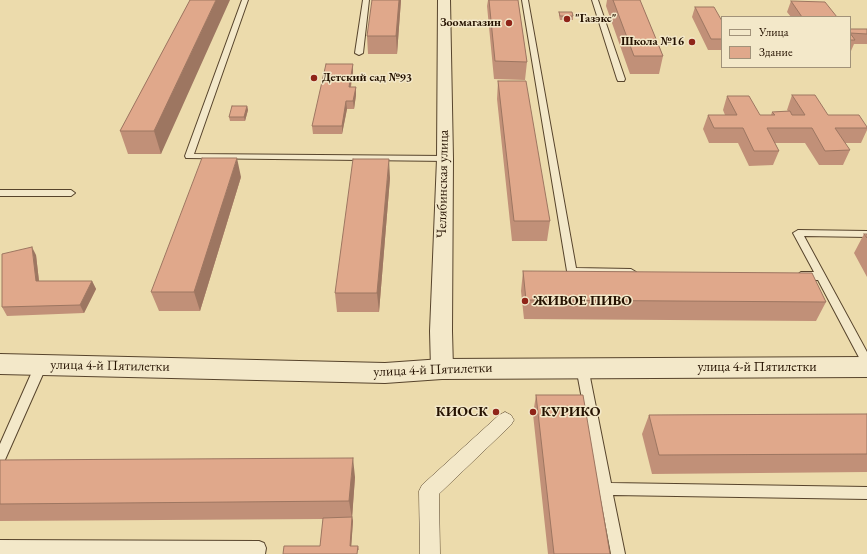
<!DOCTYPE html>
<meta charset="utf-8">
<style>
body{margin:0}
#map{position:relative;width:867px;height:554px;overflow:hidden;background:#ecdbac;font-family:"EB Garamond",serif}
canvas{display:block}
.legend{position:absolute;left:721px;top:16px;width:130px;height:52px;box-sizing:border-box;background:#f3e8c9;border:1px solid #a19279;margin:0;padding:5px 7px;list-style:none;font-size:12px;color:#251201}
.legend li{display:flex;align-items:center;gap:8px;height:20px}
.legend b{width:20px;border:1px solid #a19279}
</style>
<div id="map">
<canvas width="867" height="554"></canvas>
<ul class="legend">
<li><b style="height:5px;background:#f3e8c9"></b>Улица</li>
<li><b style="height:11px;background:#e0a88b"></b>Здание</li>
</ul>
</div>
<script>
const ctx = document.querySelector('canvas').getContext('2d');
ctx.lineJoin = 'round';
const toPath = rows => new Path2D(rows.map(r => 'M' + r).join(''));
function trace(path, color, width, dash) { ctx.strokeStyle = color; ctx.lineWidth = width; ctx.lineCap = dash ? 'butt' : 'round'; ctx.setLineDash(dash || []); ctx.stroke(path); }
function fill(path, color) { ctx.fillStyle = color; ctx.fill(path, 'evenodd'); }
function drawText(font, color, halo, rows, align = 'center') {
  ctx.font = font + ' "EB Garamond",serif'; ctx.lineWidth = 3; ctx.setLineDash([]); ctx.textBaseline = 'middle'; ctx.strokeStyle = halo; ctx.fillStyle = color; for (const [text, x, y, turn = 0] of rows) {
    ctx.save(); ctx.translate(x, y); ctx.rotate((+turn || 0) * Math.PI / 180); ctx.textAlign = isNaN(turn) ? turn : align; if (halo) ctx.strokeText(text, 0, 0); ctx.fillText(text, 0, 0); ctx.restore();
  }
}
const service = toPath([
 [242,0,248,0,194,154,445,156,448,157,449,159,448,161,186,158,185,156,242,0],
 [363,0,369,0,363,53,359,55,355,53,363,0],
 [522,0,528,0,576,268,631,269,636,272,635,274,572,274,567,271,522,0],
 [592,0,598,0,625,79,624,81,618,81,617,79,592,0],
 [0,190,71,190,75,193,71,196,0,196,0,190],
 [798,230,867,231,867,237,804,236,867,352,867,366,863,365,818,280,801,280,796,276,801,272,814,272,793,233,798,230],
 [41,361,45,362,47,365,4,462,0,463,0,444,35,365,37,362,41,361],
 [582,363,586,364,588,367,611,483,867,487,867,499,613,495,625,554,611,554,576,367,578,364,582,363],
 [0,540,259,541,264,543,266,548,265,554,0,554,0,540]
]);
const pedestrian = toPath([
 [505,412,511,415,514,420,511,425,439,494,440,554,420,554,419,491,422,485,499,415,505,412]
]);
const minor = toPath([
 [438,0,450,0,453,159,452,331,453,369,450,375,442,378,434,375,431,369,430,331,437,159,438,0]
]);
const tertiary = toPath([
 [0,354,385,363,442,359,867,357,867,377,442,379,385,383,0,374,0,354]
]);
const wall = toPath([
 [190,0,161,154,128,154,120,131],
 [401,0,397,54,368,54,367,36],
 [488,0,518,0,527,62,525,80,494,79,487,6],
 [607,0,640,0,663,56,659,74,630,74,606,6],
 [791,1,837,17,791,17,787,12],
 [695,7,722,21,722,50,708,50,692,17],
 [559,12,573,16,573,20,560,20,559,16],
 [850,29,867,29,867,44,854,44,851,51,850,51],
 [353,64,353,72,351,87,356,87,356,95,354,109,347,109,342,134,313,134,312,126],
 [498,81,550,221,547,241,512,241,497,99],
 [792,95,828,115,867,127,867,130,861,143,845,143,850,150,843,165,819,165,805,143,775,143,779,151,773,165,749,166,738,143,709,143,703,129,708,115,725,115,723,110,727,96,760,115,771,115,772,112,788,111,787,110],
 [247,106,248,110,245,121,230,121,229,117],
 [241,177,200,311,159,311,151,292],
 [390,178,379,312,337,312,335,293],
 [864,234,867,234,867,277,854,253],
 [36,255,39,281,92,281,96,289,84,313,7,316,2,307],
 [523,271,826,302,816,321,524,319,521,291],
 [536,395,610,554,548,554,533,414],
 [867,414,867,472,652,474,642,434,649,415],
 [0,460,355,477,352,517,353,521,351,546,358,546,359,550,320,546,323,519,0,521]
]);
const shadedWall = toPath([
 [216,0,230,0,161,154,154,131],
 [399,0,401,0,397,54,396,36],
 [353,64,353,72,349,95,349,87],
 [356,87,356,95,354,109,353,101],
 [346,101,347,109,342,134,342,126],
 [247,106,248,110,245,121,244,117],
 [237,158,241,177,200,311,194,292],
 [389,159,390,178,379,312,377,293],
 [32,247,36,255,40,290,36,281],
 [92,281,96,289,84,313,80,305],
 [353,458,355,477,352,519,349,501],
 [352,517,353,521,351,550,350,546]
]);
const building = toPath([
 [190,0,216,0,154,131,120,131,190,0],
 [372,0,399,0,396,36,367,36,372,0],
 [489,0,518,0,527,62,495,61,489,0],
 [613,0,640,0,663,56,634,56,613,0],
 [791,1,825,2,837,17,802,17,791,1],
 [695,7,714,7,722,21,722,39,711,39,695,7],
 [559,12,572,12,573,16,560,16,559,12],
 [850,29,867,29,867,34,850,33,850,29],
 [850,33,855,40,850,40,850,33],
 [326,64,353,64,349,87,356,87,353,101,346,101,342,126,312,126,326,64],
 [498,81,526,81,550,221,514,221,498,81],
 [792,95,815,95,828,115,859,115,867,127,867,128,835,128,850,150,825,151,812,128,767,128,779,151,754,151,743,128,714,128,708,115,737,115,727,96,749,96,760,115,775,115,772,112,790,111,792,115,805,115,792,95],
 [232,106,247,106,244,117,229,117,232,106],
 [202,158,237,158,194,292,151,292,202,158],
 [353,159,389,159,377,293,335,293,353,159],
 [864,234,867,234,867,238,864,234],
 [32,247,36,281,92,281,80,305,2,307,2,254,32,247],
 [523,271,812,273,826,302,526,300,523,271],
 [536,395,583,395,610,554,554,554,536,395],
 [867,414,867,454,659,455,649,415,867,414],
 [353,458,349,501,0,504,0,460,353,458],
 [352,517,350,546,358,546,357,554,283,554,284,546,320,546,323,518,352,517]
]);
const markers = [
 [567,19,4,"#8f2418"],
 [509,23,4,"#8f2418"],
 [692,42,4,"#8f2418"],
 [314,78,4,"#8f2418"],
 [525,301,4,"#8f2418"],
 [496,412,4,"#8f2418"],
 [533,412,4,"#8f2418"]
];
const farPoinames = [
 ["\"Газэкс\"",575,19],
 ["Зоомагазин",501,23,"right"],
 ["Школа №16",684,42,"right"],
 ["Детский сад №93",322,78]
];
const streetNames = [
 ["Челябинская улица",443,184,-89],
 ["улица 4-й Пятилетки",110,366,1],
 ["улица 4-й Пятилетки",757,367],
 ["улица 4-й Пятилетки",433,370,-2]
];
const poiNames = [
 ["ЖИВОЕ ПИВО",533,301],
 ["КИОСК",488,412,"right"],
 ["КУРИКО",541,412]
];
trace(service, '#57442c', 2);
trace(pedestrian, '#57442c', 1);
trace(minor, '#57442c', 2);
trace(tertiary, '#57442c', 2);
fill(service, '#f3e8c9');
fill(pedestrian, '#f3e8c9');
fill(minor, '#f3e8c9');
fill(tertiary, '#f3e8c9');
fill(wall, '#c19078');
fill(shadedWall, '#9d7661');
fill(building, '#e0a88b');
trace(building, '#9d7661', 1);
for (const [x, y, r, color] of markers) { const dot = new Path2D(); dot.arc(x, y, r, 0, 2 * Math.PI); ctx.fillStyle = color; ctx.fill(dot); trace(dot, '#f3e8c9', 1.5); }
drawText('bold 12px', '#251201', '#f3e8c9', farPoinames, 'left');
drawText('14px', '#251201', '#f3e8c9', streetNames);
drawText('bold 14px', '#251201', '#f3e8c9', poiNames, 'left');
</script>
